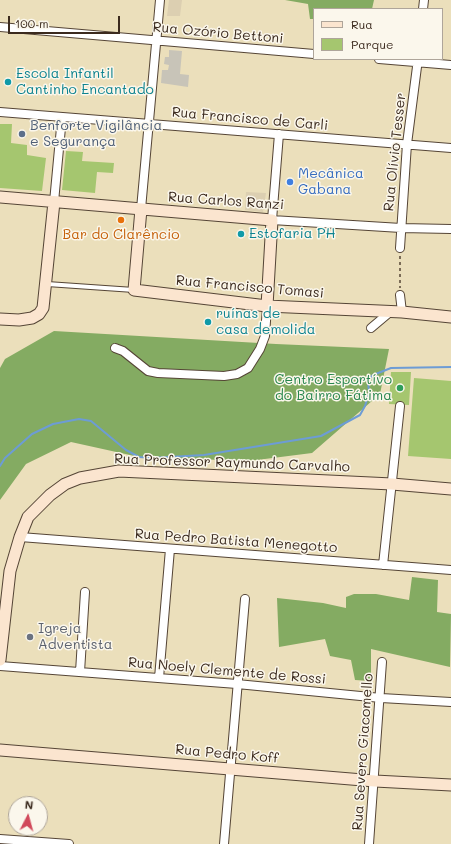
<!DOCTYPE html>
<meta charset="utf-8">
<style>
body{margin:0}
#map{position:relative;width:451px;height:844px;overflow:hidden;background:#ebdfbb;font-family:Mali,sans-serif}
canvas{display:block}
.legend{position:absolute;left:313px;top:8px;width:130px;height:52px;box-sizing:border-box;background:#fbf7ec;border:1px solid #aea59a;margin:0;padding:5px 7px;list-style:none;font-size:12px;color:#3b2a1e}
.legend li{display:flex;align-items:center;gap:8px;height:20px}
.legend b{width:20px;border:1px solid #aea59a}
.north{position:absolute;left:8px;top:796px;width:40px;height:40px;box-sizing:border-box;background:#fbf7ec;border:1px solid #aea59a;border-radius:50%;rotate:6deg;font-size:11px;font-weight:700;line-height:16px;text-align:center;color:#3b2a1e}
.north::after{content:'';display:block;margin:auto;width:14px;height:18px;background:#d1495b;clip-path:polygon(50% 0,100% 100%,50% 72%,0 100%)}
.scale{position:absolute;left:8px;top:16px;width:112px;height:18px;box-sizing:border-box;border:2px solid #3b2a1e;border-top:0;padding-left:5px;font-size:12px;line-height:14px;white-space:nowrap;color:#3b2a1e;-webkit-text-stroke:3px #fbf7ec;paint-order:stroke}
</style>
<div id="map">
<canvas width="451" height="844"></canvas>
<ul class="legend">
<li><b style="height:5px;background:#fbe5cf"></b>Rua</li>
<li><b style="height:11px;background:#a5c66f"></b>Parque</li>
</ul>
<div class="north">N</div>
<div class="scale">100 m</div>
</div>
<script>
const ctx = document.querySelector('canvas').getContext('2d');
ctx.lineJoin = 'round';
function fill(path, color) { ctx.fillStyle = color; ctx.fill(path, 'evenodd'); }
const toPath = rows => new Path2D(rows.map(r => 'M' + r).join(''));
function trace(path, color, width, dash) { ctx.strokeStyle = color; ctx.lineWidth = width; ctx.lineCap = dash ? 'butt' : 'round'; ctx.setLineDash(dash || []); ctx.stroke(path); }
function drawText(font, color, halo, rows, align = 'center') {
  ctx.font = font + ' Mali,sans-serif'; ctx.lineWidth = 3; ctx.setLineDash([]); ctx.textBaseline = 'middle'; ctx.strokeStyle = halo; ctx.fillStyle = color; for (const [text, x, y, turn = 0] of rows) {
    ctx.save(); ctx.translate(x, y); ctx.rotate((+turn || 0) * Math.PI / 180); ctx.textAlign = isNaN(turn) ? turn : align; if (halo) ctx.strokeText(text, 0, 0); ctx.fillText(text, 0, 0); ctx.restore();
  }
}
const built = toPath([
 [169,0,182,0,180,16,167,16],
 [246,192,266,193,263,212,245,210]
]);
const industrial = toPath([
 [169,50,182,51,180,74,189,75,188,87,161,83,162,70,168,70,169,65,164,64,165,57,169,57]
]);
const green = toPath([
 [0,124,12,124,11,143,27,145,27,155,46,158,42,191,0,188],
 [66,151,83,152,82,161,114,163,113,173,97,172,95,193,62,190],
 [391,372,411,372,409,405,389,404],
 [414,378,451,381,451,459,408,456]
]);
const forest = toPath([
 [285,0,374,0,372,9,314,9,314,19,310,19,308,4],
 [54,331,276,344,389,349,380,394,312,453,249,461,139,457,71,442,26,464,0,500,0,368,5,359],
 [412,577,438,580,437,612,451,614,450,667,371,649,371,681,355,680,351,660,330,656,325,639,279,647,277,598,323,603,346,608,346,597,354,594,376,594,409,600]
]);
const stream = toPath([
 [0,466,5,458,32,434,53,424,79,419,91,421,126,450,139,457,152,458,204,455,321,436,360,415,365,406,369,393,368,380,373,375,391,368,451,367]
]);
const path = toPath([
 [400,256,400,288]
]);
const lane = toPath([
 [47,284,134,290]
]);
const street = toPath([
 [423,9,424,0],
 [0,27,314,54],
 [379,59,451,65],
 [0,112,451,148],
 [279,134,272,220,401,228,451,229],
 [54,202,62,117],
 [141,209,160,0],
 [400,248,407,144,418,59],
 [400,295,402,312],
 [371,328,390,312],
 [115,348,123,351,148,371,158,373,224,376,237,374,248,368,260,349,265,336,267,306],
 [20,537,451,570],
 [383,565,400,406],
 [0,666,237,684,381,698,451,702],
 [80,672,85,592],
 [159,678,170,549],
 [0,839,69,844],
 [224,844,245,599],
 [369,844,382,662]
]);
const secondary = toPath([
 [0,197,272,220,267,306],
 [141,209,134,290,267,306,402,312,451,317],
 [0,319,19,320,32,318,39,314,43,308,54,202],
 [0,660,10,571,20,537,28,517,50,495,65,484,80,478,119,471,392,484,451,489],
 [0,750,375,781,451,785]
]);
const markers = [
 [8,82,4,"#0f9aa8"],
 [22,134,4,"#5c6f8a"],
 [290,182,4,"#3f7fe0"],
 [121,220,4,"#e8710a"],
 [241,234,4,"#0f9aa8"],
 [208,322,4,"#0f9aa8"],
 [400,388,4,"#2e9e5b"],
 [30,637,4,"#6b7280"]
];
const streetNames = [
 ["Rua Ozório Bettoni",218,33,5],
 ["Rua Francisco de Carli",250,119,5],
 ["Rua Olívio Tesser",395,152,-84],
 ["Rua Carlos Ranzi",226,201,4],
 ["Rua Francisco Tomasi",250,287,5],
 ["Rua Professor Raymundo Carvalho",232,463,2],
 ["Rua Pedro Batista Menegotto",236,541,4],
 ["Rua Noely Clemente de Rossi",227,671,5],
 ["Rua Severo Giacomello",363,752,-86],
 ["Rua Pedro Koff",227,754,5]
];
const cultureNames = [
 ["Escola Infantil",16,74],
 ["Cantinho Encantado",16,90],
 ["Estofaria PH",249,234],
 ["ruínas de",216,314],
 ["casa demolida",216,330]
];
const serviceNames = [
 ["Benforte Vigilância",30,126],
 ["e Segurança",30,142]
];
const shopNames = [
 ["Mecânica",298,174],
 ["Gabana",298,190]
];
const foodNames = [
 ["Bar do Clarêncio",121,235]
];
const leisureNames = [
 ["Centro Esportívo",392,380],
 ["do Bairro Fátima",392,396]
];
const worshipNames = [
 ["Igreja",38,629],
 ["Adventista",38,645]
];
fill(built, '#dccfb1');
fill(industrial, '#c8c4b8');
fill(green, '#a5c66f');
fill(forest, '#84ab62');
trace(stream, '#6d9cd5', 2);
trace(lane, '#554536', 6);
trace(street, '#554536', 10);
trace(secondary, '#554536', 13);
trace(path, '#554536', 1.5, [3, 3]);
trace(lane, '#fff', 4);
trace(street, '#fff', 8);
trace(secondary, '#fbe5cf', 11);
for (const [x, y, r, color] of markers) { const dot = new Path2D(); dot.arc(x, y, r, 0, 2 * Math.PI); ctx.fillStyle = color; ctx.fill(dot); trace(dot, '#fbf7ec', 1.5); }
drawText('14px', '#3b2a1e', '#fbf7ec', streetNames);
drawText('14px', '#0d838f', '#fbf7ec', cultureNames, 'left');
drawText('14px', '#4e5e75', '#fbf7ec', serviceNames, 'left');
drawText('14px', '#366cbe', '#fbf7ec', shopNames, 'left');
drawText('14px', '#c56008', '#fbf7ec', foodNames);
drawText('14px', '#27864d', '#fbf7ec', leisureNames, 'right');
drawText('14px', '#5b616d', '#fbf7ec', worshipNames, 'left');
</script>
